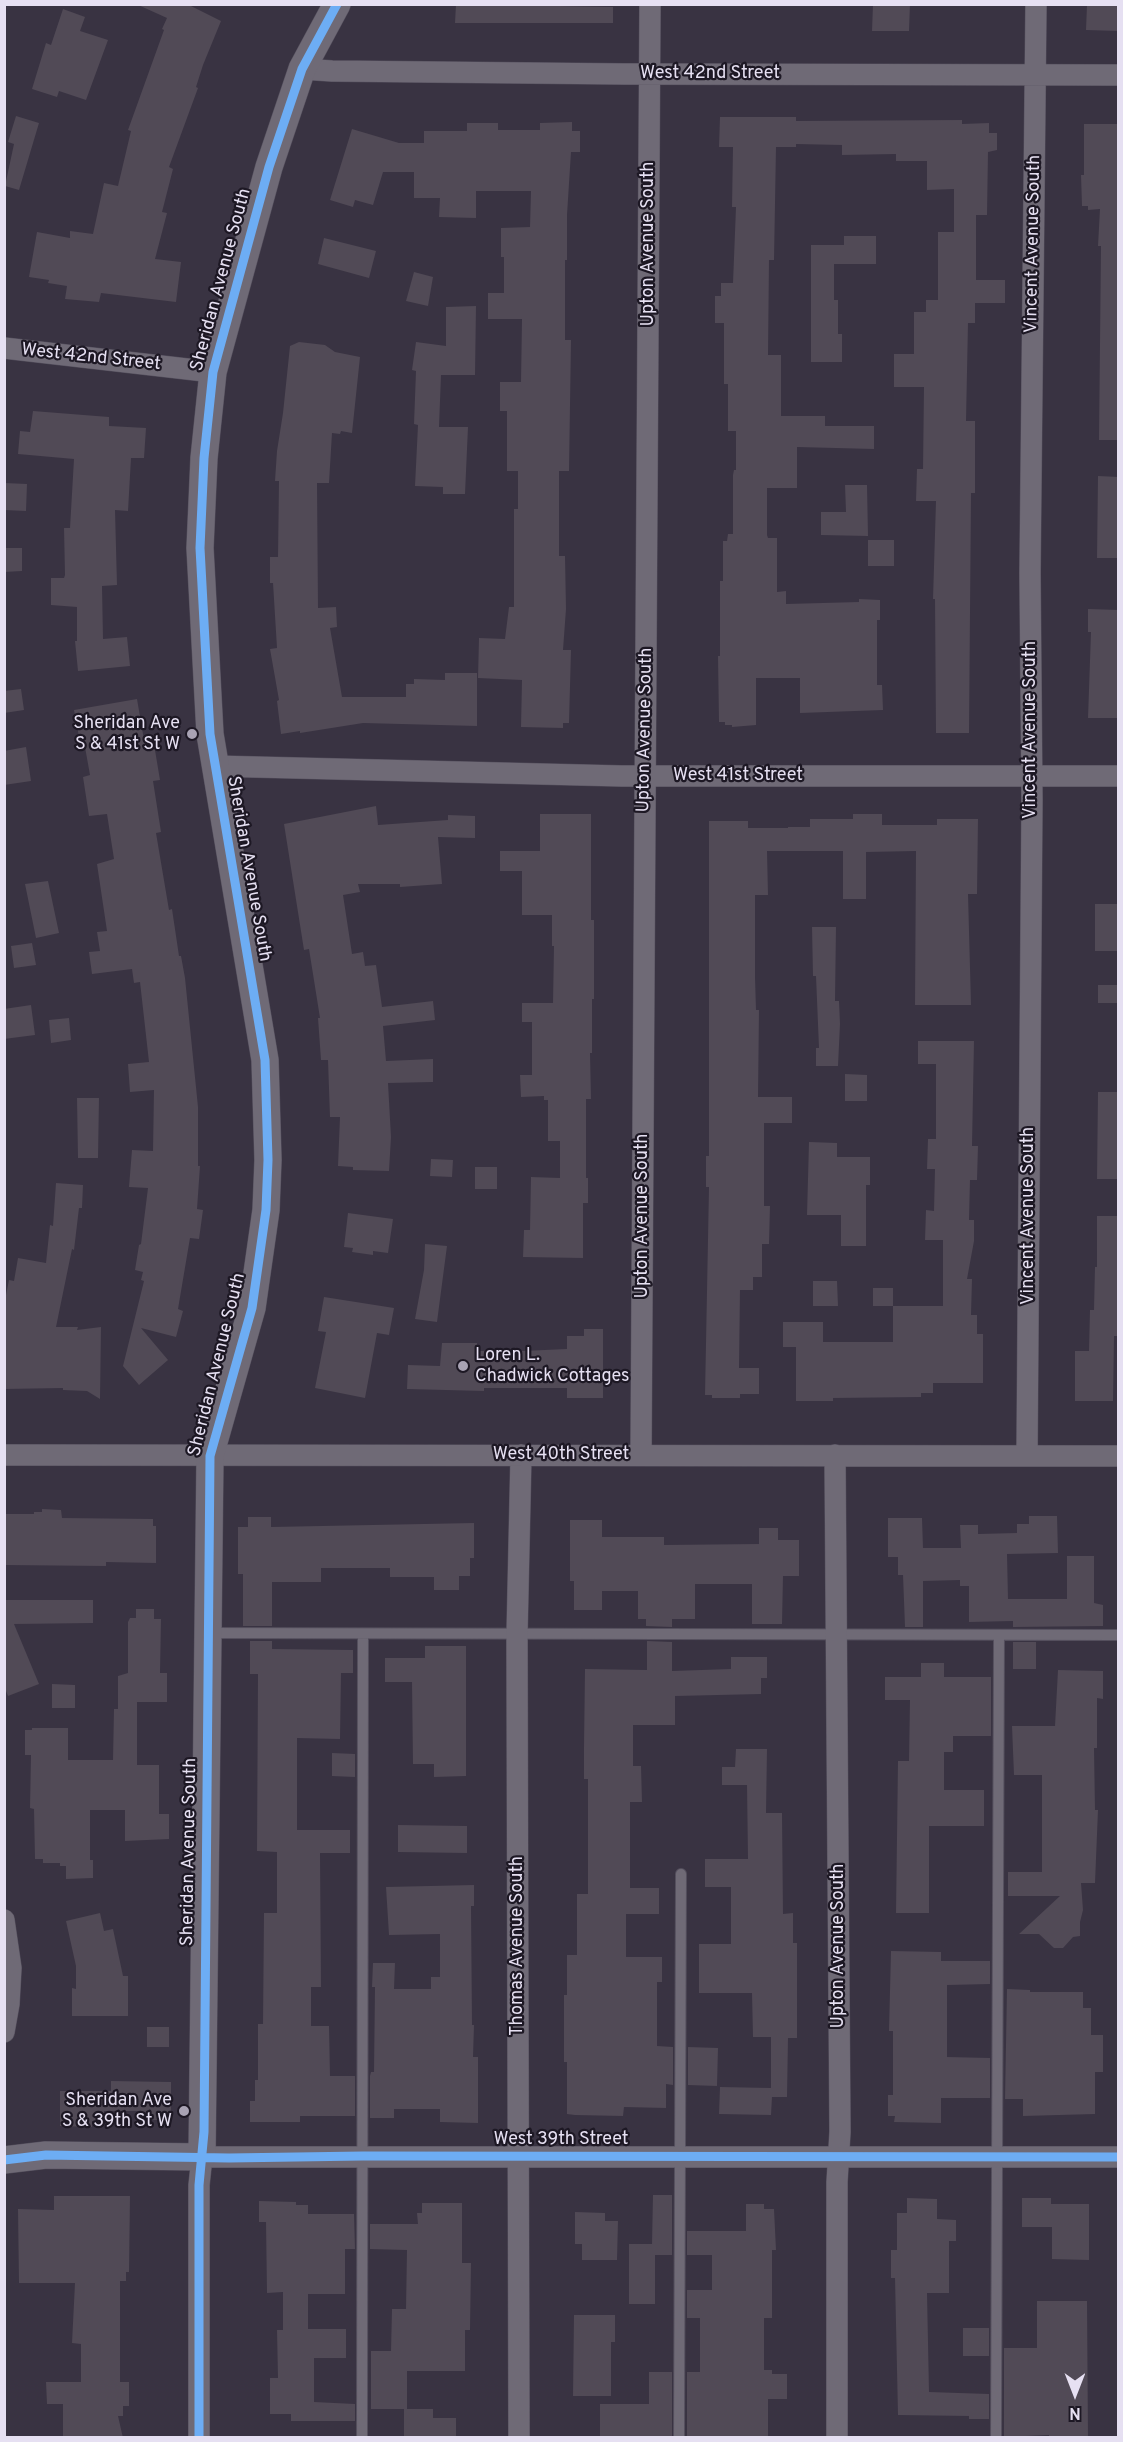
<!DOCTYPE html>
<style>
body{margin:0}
#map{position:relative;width:1123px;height:2442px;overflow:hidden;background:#393342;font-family:Overpass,sans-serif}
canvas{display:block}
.frame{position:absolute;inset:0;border:6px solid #e6e0f2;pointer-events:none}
.north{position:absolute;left:1045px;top:2364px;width:60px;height:60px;-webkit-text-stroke:4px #1d1824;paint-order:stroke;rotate:180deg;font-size:16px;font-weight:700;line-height:24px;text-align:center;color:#e6e0f2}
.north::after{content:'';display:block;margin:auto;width:21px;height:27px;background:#e6e0f2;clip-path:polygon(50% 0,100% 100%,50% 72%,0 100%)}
</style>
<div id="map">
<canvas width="1123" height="2442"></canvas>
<div class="frame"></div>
<div class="north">N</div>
</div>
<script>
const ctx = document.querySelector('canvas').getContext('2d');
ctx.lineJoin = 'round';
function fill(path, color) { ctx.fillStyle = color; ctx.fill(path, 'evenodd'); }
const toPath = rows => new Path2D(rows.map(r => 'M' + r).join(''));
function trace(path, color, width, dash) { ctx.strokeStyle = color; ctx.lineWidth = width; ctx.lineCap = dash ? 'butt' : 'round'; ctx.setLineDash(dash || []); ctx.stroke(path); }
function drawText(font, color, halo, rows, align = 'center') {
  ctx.font = font + ' Overpass,sans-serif'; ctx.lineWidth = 4.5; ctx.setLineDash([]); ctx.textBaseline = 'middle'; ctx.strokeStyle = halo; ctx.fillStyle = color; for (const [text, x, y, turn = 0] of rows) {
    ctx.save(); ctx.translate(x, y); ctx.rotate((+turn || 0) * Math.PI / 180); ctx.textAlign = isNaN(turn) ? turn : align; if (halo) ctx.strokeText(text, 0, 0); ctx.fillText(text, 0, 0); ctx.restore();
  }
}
const building = toPath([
 [136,4,187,4,221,21,203,65,196,87,198,88,169,167,173,169,162,212,167,213,155,259,181,262,176,302,101,293,99,302,65,299,67,286,48,283,49,280,29,277,37,232,70,238,70,231,93,234,104,183,118,186,131,131,128,130,164,30,162,29,167,18],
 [456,4,613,7,613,23,455,23],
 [873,4,910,4,909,31,872,31],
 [1119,4,1119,31,1086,30,1087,5],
 [63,9,85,17,80,31,108,40,86,100,59,91,57,97,32,89,46,43,51,45],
 [16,116,39,123,19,190,5,186,14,144,8,142],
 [720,117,796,117,796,121,962,120,962,124,989,123,989,133,997,133,997,150,988,152,987,215,976,215,976,280,1005,280,1005,303,975,303,975,323,968,323,966,421,975,421,975,493,971,493,969,733,936,733,935,599,933,599,936,501,916,501,917,469,923,469,924,387,894,387,894,354,914,354,914,312,926,312,926,300,938,300,938,232,954,232,954,189,927,190,927,161,896,161,896,154,842,155,842,145,796,144,796,147,776,147,774,260,769,260,768,355,781,355,781,416,825,416,825,426,874,426,874,449,797,447,797,488,767,488,767,535,768,538,777,538,777,592,786,591,786,604,859,602,859,599,880,600,880,620,877,620,877,685,882,685,883,710,800,713,800,678,756,678,756,725,732,727,732,725,725,725,725,722,719,722,718,656,720,656,720,581,723,581,723,541,727,541,728,534,733,534,733,475,734,470,736,470,736,431,728,431,728,384,724,384,724,323,715,323,715,296,721,296,721,283,733,283,736,207,732,207,733,147,719,147],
 [572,122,572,131,580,131,580,152,571,152,567,215,567,260,565,260,565,340,571,340,569,471,559,471,559,556,565,556,566,609,563,650,571,650,569,723,563,723,563,728,521,727,522,680,478,678,479,638,505,639,509,607,514,607,514,509,518,509,518,471,507,471,507,411,500,411,500,382,521,382,522,319,488,319,488,293,504,293,504,257,501,257,501,228,530,227,531,191,476,191,476,218,439,217,440,198,414,198,414,172,383,172,373,205,355,200,353,207,330,200,352,129,399,143,424,143,424,131,467,131,467,123,498,123,498,130,540,130,540,123],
 [1084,124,1119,124,1119,440,1099,440,1101,246,1098,246,1100,209,1088,210,1088,206,1082,206,1081,175,1084,175],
 [844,236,876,236,876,264,834,264,834,300,838,300,838,334,842,334,842,362,811,362,811,245,844,245],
 [324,238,376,251,369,278,318,264],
 [414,272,433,277,428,306,406,301],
 [476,306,475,375,441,375,439,427,468,427,465,494,443,494,443,487,415,486,418,425,414,424,416,371,412,370,416,342,446,346,446,307],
 [299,342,325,345,335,352,360,357,352,433,341,431,340,434,332,433,329,483,317,483,318,608,336,607,337,627,330,628,342,697,406,697,406,684,414,684,414,679,445,680,445,673,477,673,477,726,363,723,300,733,300,731,281,734,277,701,279,700,270,649,277,648,273,583,270,583,270,557,278,557,279,481,275,481,277,451,283,413,290,346],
 [33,411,109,417,109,426,146,428,144,458,131,458,128,511,115,510,117,585,102,586,103,639,127,637,130,666,78,671,75,641,77,641,77,607,51,605,51,578,64,578,65,575,64,528,70,528,74,459,18,454,20,431,30,432],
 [1098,476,1119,477,1119,558,1097,558],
 [4,483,27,484,26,511,4,510],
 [845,485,867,485,868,536,821,535,821,512,846,512],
 [868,540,894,540,894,566,868,566],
 [4,548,22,548,22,571,4,572],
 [1088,609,1119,610,1119,718,1088,718,1091,632,1088,632],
 [21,689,24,710,4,713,4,691],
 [137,699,144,740,153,738,160,780,153,781,161,832,156,833,169,910,172,909,179,956,181,956,185,978,198,1107,198,1166,200,1166,197,1209,203,1210,199,1239,190,1238,178,1309,183,1311,176,1337,141,1328,168,1360,139,1385,123,1366,144,1281,141,1280,143,1272,135,1270,139,1245,141,1244,148,1188,129,1187,132,1150,153,1151,154,1090,130,1092,128,1064,149,1062,140,982,134,983,132,969,92,974,89,952,100,951,97,932,107,931,97,864,114,859,107,814,89,816,83,777,90,775,83,736,79,737,74,710],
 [26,747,31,781,4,785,4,751],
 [376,806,378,825,448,820,448,815,475,816,475,838,438,837,442,884,400,887,400,884,358,884,360,892,343,895,352,954,363,952,365,966,376,965,382,1007,433,1001,435,1020,383,1026,386,1061,433,1059,433,1082,388,1083,391,1137,389,1171,353,1170,353,1167,338,1166,340,1117,330,1117,328,1060,321,1060,318,1018,320,1018,309,949,304,950,284,824],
 [540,814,591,814,591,920,594,920,594,999,592,999,592,1053,590,1053,591,1099,586,1099,586,1178,588,1178,588,1203,583,1203,583,1258,523,1257,524,1230,530,1230,531,1177,560,1178,560,1141,548,1141,548,1100,544,1100,544,1096,521,1097,520,1075,532,1075,532,1022,522,1022,522,1003,553,1003,554,946,552,946,552,915,522,915,522,871,500,871,500,851,540,851],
 [853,814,882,814,882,825,937,825,937,819,978,819,977,894,968,894,971,1005,915,1005,916,851,866,852,866,899,843,899,843,851,767,851,768,895,755,895,755,977,756,1010,759,1010,758,1097,792,1097,792,1123,764,1123,764,1206,770,1206,769,1244,762,1244,762,1277,753,1277,753,1290,740,1290,739,1368,759,1368,759,1394,740,1394,740,1398,712,1398,712,1395,705,1395,709,1187,706,1187,706,1156,709,1156,709,821,748,821,748,828,788,828,788,827,810,827,810,819,853,819],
 [48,881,59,933,36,938,25,884],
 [1095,904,1119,904,1119,951,1095,951],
 [812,927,836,927,835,1001,839,1001,840,1024,838,1066,816,1066,816,1048,819,1048,816,976,813,976],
 [32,943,36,965,14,968,11,946],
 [1098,985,1119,985,1119,1003,1098,1003],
 [31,1005,35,1035,4,1039,4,1009],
 [69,1018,71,1040,51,1043,49,1020],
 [918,1041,974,1041,972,1146,978,1146,977,1180,970,1180,969,1220,974,1220,974,1241,967,1279,972,1279,971,1315,977,1315,977,1334,983,1334,983,1383,933,1383,933,1393,921,1393,921,1397,833,1398,833,1401,796,1401,796,1347,783,1347,783,1322,823,1322,823,1342,893,1342,893,1306,943,1306,943,1240,925,1240,926,1210,934,1211,935,1169,927,1169,928,1139,936,1139,936,1064,918,1064],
 [845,1074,867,1075,867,1101,845,1101],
 [1098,1092,1119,1092,1119,1179,1097,1179],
 [77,1098,99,1098,98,1158,78,1158],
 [809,1142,837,1143,837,1157,870,1157,870,1185,866,1185,866,1246,841,1246,841,1215,807,1215],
 [431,1159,453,1160,452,1177,430,1176],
 [475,1167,497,1167,497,1189,475,1189],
 [56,1183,83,1185,82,1208,79,1208,74,1250,72,1249,56,1327,78,1327,77,1330,101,1327,100,1399,87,1391,63,1390,63,1388,4,1389,4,1305,9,1280,14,1281,18,1258,46,1263,50,1225,53,1226],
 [348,1213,393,1219,388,1253,373,1251,373,1255,352,1252,353,1248,344,1247],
 [1097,1216,1119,1216,1118,1336,1114,1336,1113,1401,1075,1401,1075,1351,1089,1351,1090,1310,1094,1310,1095,1267,1097,1267],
 [425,1244,447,1246,437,1322,415,1319,424,1270],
 [813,1281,837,1281,838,1306,813,1306],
 [873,1288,893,1288,893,1306,873,1306],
 [324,1297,394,1308,389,1335,377,1333,365,1398,315,1388,326,1332,318,1331],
 [584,1329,603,1329,603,1398,567,1398,567,1388,484,1388,484,1391,407,1389,408,1365,440,1366,442,1343,477,1343,477,1351,484,1351,484,1356,522,1356,522,1351,567,1349,567,1336,584,1336],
 [42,1509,61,1510,62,1518,153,1519,153,1526,156,1526,156,1563,106,1562,106,1566,4,1565,4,1514,34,1514,34,1512,42,1512],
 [1029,1516,1057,1516,1058,1553,1007,1554,1008,1599,1067,1599,1067,1556,1094,1556,1094,1603,1103,1605,1103,1626,1013,1627,1013,1621,969,1622,969,1586,960,1586,960,1580,923,1581,923,1627,905,1627,903,1575,898,1575,898,1557,888,1557,888,1518,922,1518,923,1548,961,1548,960,1525,978,1525,978,1534,1017,1533,1017,1524,1029,1524],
 [248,1517,271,1517,271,1527,474,1523,474,1558,470,1558,470,1576,459,1576,459,1590,434,1590,434,1577,390,1577,390,1568,321,1568,321,1582,272,1582,272,1626,243,1626,243,1574,238,1574,238,1527,248,1527],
 [570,1520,602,1520,602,1537,664,1537,664,1545,759,1544,759,1528,778,1528,778,1540,799,1540,799,1576,783,1576,782,1624,752,1624,752,1584,695,1584,695,1619,672,1619,672,1627,646,1626,646,1619,638,1619,638,1591,602,1591,602,1610,574,1610,574,1581,570,1581],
 [4,1600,93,1600,93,1623,14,1624,39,1684,8,1696,4,1686],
 [136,1609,154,1609,154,1619,161,1619,160,1673,167,1673,167,1702,137,1702,137,1765,159,1765,159,1814,169,1814,169,1839,125,1841,125,1810,90,1810,90,1860,93,1860,93,1878,66,1879,66,1866,60,1866,60,1863,43,1863,43,1859,35,1859,34,1809,30,1808,31,1755,25,1755,25,1730,32,1730,32,1728,68,1728,68,1760,113,1760,114,1709,118,1709,118,1676,128,1673,128,1622,130,1618,136,1618],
 [250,1641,272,1641,272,1649,353,1650,353,1673,341,1673,340,1739,297,1738,297,1830,350,1830,350,1853,320,1853,321,1987,311,1987,311,2026,329,2026,330,2076,355,2076,355,2116,300,2116,300,2122,250,2122,250,2101,255,2101,255,2080,258,2080,258,2024,263,2024,264,1913,277,1913,277,1852,257,1851,258,1674,250,1674],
 [647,1641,672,1642,672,1671,731,1669,731,1657,767,1657,767,1678,761,1678,761,1694,675,1696,675,1725,633,1725,633,1766,641,1766,642,1802,630,1802,630,1888,659,1888,659,1914,626,1914,626,1957,662,1957,662,1982,657,1982,657,2046,673,2047,673,2085,666,2084,666,2108,624,2107,623,2116,575,2115,567,2114,567,2062,564,2062,564,1995,567,1995,567,1955,577,1955,577,1894,588,1894,588,1779,584,1779,584,1747,585,1669,647,1670],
 [1013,1642,1036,1642,1036,1669,1013,1669],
 [425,1646,466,1646,466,1776,434,1777,434,1764,413,1764,412,1682,385,1682,385,1658,425,1658],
 [921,1663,944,1663,944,1677,991,1677,991,1736,953,1736,953,1752,944,1752,944,1790,984,1790,984,1826,929,1826,929,1913,896,1913,898,1761,909,1761,910,1700,885,1700,885,1677,921,1677],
 [1058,1670,1103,1671,1103,1699,1097,1698,1097,1748,1094,1748,1095,1810,1098,1810,1095,1883,1081,1883,1083,1910,1080,1922,1080,1936,1073,1937,1063,1948,1054,1948,1039,1934,1019,1934,1060,1896,1008,1896,1008,1872,1042,1872,1042,1775,1014,1775,1012,1726,1055,1726],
 [52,1684,75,1685,75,1708,52,1708],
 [736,1749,767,1749,766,1813,782,1813,783,1914,793,1913,793,1943,797,1943,797,2038,788,2038,787,2097,772,2097,771,2115,719,2114,720,2087,771,2088,771,2037,753,2037,752,1993,699,1993,699,1944,731,1944,731,1887,705,1887,705,1859,748,1859,747,1785,722,1785,722,1767,735,1767],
 [332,1753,355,1754,355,1777,332,1776],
 [398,1825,467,1826,467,1853,398,1852],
 [474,1885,474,1906,471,1906,472,2025,474,2025,473,2057,478,2057,478,2123,440,2122,440,2109,394,2109,394,2118,370,2118,370,2076,371,2072,374,2072,375,1987,372,1987,373,1963,395,1963,394,1989,431,1989,431,1977,440,1977,440,1934,389,1935,386,1887],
 [100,1913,104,1931,113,1929,123,1976,128,1976,128,2016,72,2016,72,1988,76,1989,76,1966,66,1921],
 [891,1951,941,1952,941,1961,990,1961,990,1984,947,1985,947,2057,990,2058,990,2098,941,2098,941,2123,894,2122,895,2116,888,2116,888,2095,893,2095,893,2031,889,2031],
 [1007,1989,1030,1990,1030,1992,1083,1992,1083,2008,1091,2008,1091,2035,1103,2035,1103,2072,1095,2072,1095,2114,1023,2116,1023,2099,1005,2099],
 [147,2027,169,2027,169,2047,147,2047],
 [688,2047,718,2048,717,2086,688,2085],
 [111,2081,171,2082,171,2120,147,2120,147,2113,141,2111,104,2111,104,2121,92,2121,92,2127,60,2126,60,2091,111,2091],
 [653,2195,672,2195,672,2255,655,2255,655,2304,629,2304,629,2244,652,2244],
 [54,2196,130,2196,129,2272,126,2272,126,2281,120,2281,120,2382,129,2382,129,2406,123,2406,123,2416,118,2416,123,2438,63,2438,63,2404,47,2404,46,2382,81,2382,81,2344,72,2343,75,2283,19,2283,18,2209,54,2210],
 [907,2198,937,2199,937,2219,956,2220,956,2241,949,2241,949,2293,927,2293,929,2392,989,2394,989,2419,969,2419,969,2416,898,2415,895,2278,891,2278,891,2250,897,2250,897,2213,907,2213],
 [1022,2198,1051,2198,1051,2204,1089,2204,1089,2260,1052,2259,1052,2227,1022,2227],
 [259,2201,296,2202,296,2205,308,2205,308,2214,354,2214,355,2249,345,2249,345,2294,308,2294,308,2329,346,2329,346,2358,314,2358,314,2402,355,2404,355,2421,291,2421,291,2414,270,2414,270,2378,278,2378,277,2330,283,2330,283,2292,267,2293,266,2222,259,2222],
 [422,2203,462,2203,462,2263,471,2263,470,2330,465,2330,465,2371,407,2371,407,2409,371,2409,371,2351,391,2351,392,2309,406,2309,407,2250,370,2249,370,2224,418,2224,417,2213,422,2213],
 [746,2204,764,2204,764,2209,774,2209,776,2250,772,2250,772,2318,764,2318,764,2370,772,2370,772,2374,787,2374,787,2399,768,2399,768,2438,687,2438,687,2372,700,2372,700,2318,687,2318,687,2290,712,2290,712,2255,687,2255,687,2231,746,2231],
 [575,2212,605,2213,605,2221,618,2221,617,2260,582,2260,582,2244,575,2244],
 [1037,2301,1087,2301,1088,2438,1049,2438,1049,2435,1004,2437,1004,2348,1037,2348],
 [574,2315,615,2315,615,2342,611,2342,611,2396,573,2396],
 [963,2328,989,2328,989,2356,963,2356],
 [649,2372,672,2372,672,2438,600,2438,600,2404,649,2404],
 [404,2409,433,2409,433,2418,456,2418,456,2438,404,2438]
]);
const service = toPath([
 [208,1633,1118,1635],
 [362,2438,363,1634],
 [679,2438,681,1874],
 [996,2438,999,1636]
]);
const minor = toPath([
 [302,69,332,71,625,74,1118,75],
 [4,348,213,372],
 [214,766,622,776,1118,776],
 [4,1455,1118,1456],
 [641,1455,650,4],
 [835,1455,840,2132,837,2182,837,2438],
 [1027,1456,1032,800,1030,573,1036,4],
 [4,1920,11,1968,9,2004,4,2032],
 [199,2438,199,2185,202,2157,1118,2157],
 [519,2438,517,1635,521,1455]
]);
const tertiary = toPath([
 [4,2160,46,2155,202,2157,210,1456,252,1308,266,1210,268,1160,265,1060,210,734,200,548,204,458,213,372,269,167,302,69,337,4]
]);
const cycleway = toPath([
 [4,2160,46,2155,229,2158,363,2156,1118,2157],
 [199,2438,199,2185,204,2132,210,1456,252,1308,266,1210,268,1160,265,1060,210,734,200,548,204,458,213,372,269,167,302,69,337,4]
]);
const markers = [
 [192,734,6,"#a9a3b4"],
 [463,1366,6,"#a9a3b4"],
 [184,2111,6,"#a9a3b4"]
];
const streetNames = [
 ["West 42nd Street",710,74],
 ["Upton Avenue South",649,244,-90],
 ["Vincent Avenue South",1034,244,-89],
 ["Sheridan Avenue South",222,280,-75],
 ["West 42nd Street",91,358,6],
 ["Upton Avenue South",646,730,-89],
 ["Vincent Avenue South",1031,730,-90],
 ["West 41st Street",738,776],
 ["Sheridan Avenue South",248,869,80],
 ["Upton Avenue South",643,1216,-90],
 ["Vincent Avenue South",1029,1216,-90],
 ["Sheridan Avenue South",218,1365,-76],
 ["West 40th Street",561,1455],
 ["Sheridan Avenue South",190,1852,-89],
 ["Thomas Avenue South",518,1946,-90],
 ["Upton Avenue South",839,1946,-90],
 ["West 39th Street",561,2140]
];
const poiNames = [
 ["Sheridan Ave",180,724],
 ["S & 41st St W",180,745],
 ["Loren L.",475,1356,"left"],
 ["Chadwick Cottages",475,1377,"left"],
 ["Sheridan Ave",172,2101],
 ["S & 39th St W",172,2122]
];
fill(building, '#514a56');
trace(service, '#544f5d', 12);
trace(minor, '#544f5d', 22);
trace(tertiary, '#544f5d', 28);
trace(service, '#6f6a76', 10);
trace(minor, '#6f6a76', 21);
trace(tertiary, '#6f6a76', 27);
trace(cycleway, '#6dadf4', 9);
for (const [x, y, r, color] of markers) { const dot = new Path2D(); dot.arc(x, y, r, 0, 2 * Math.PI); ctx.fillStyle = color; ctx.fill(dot); trace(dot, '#1d1824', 2); }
drawText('18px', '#e6e0f2', '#1d1824', streetNames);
drawText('18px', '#e6e0f2', '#1d1824', poiNames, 'right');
</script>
